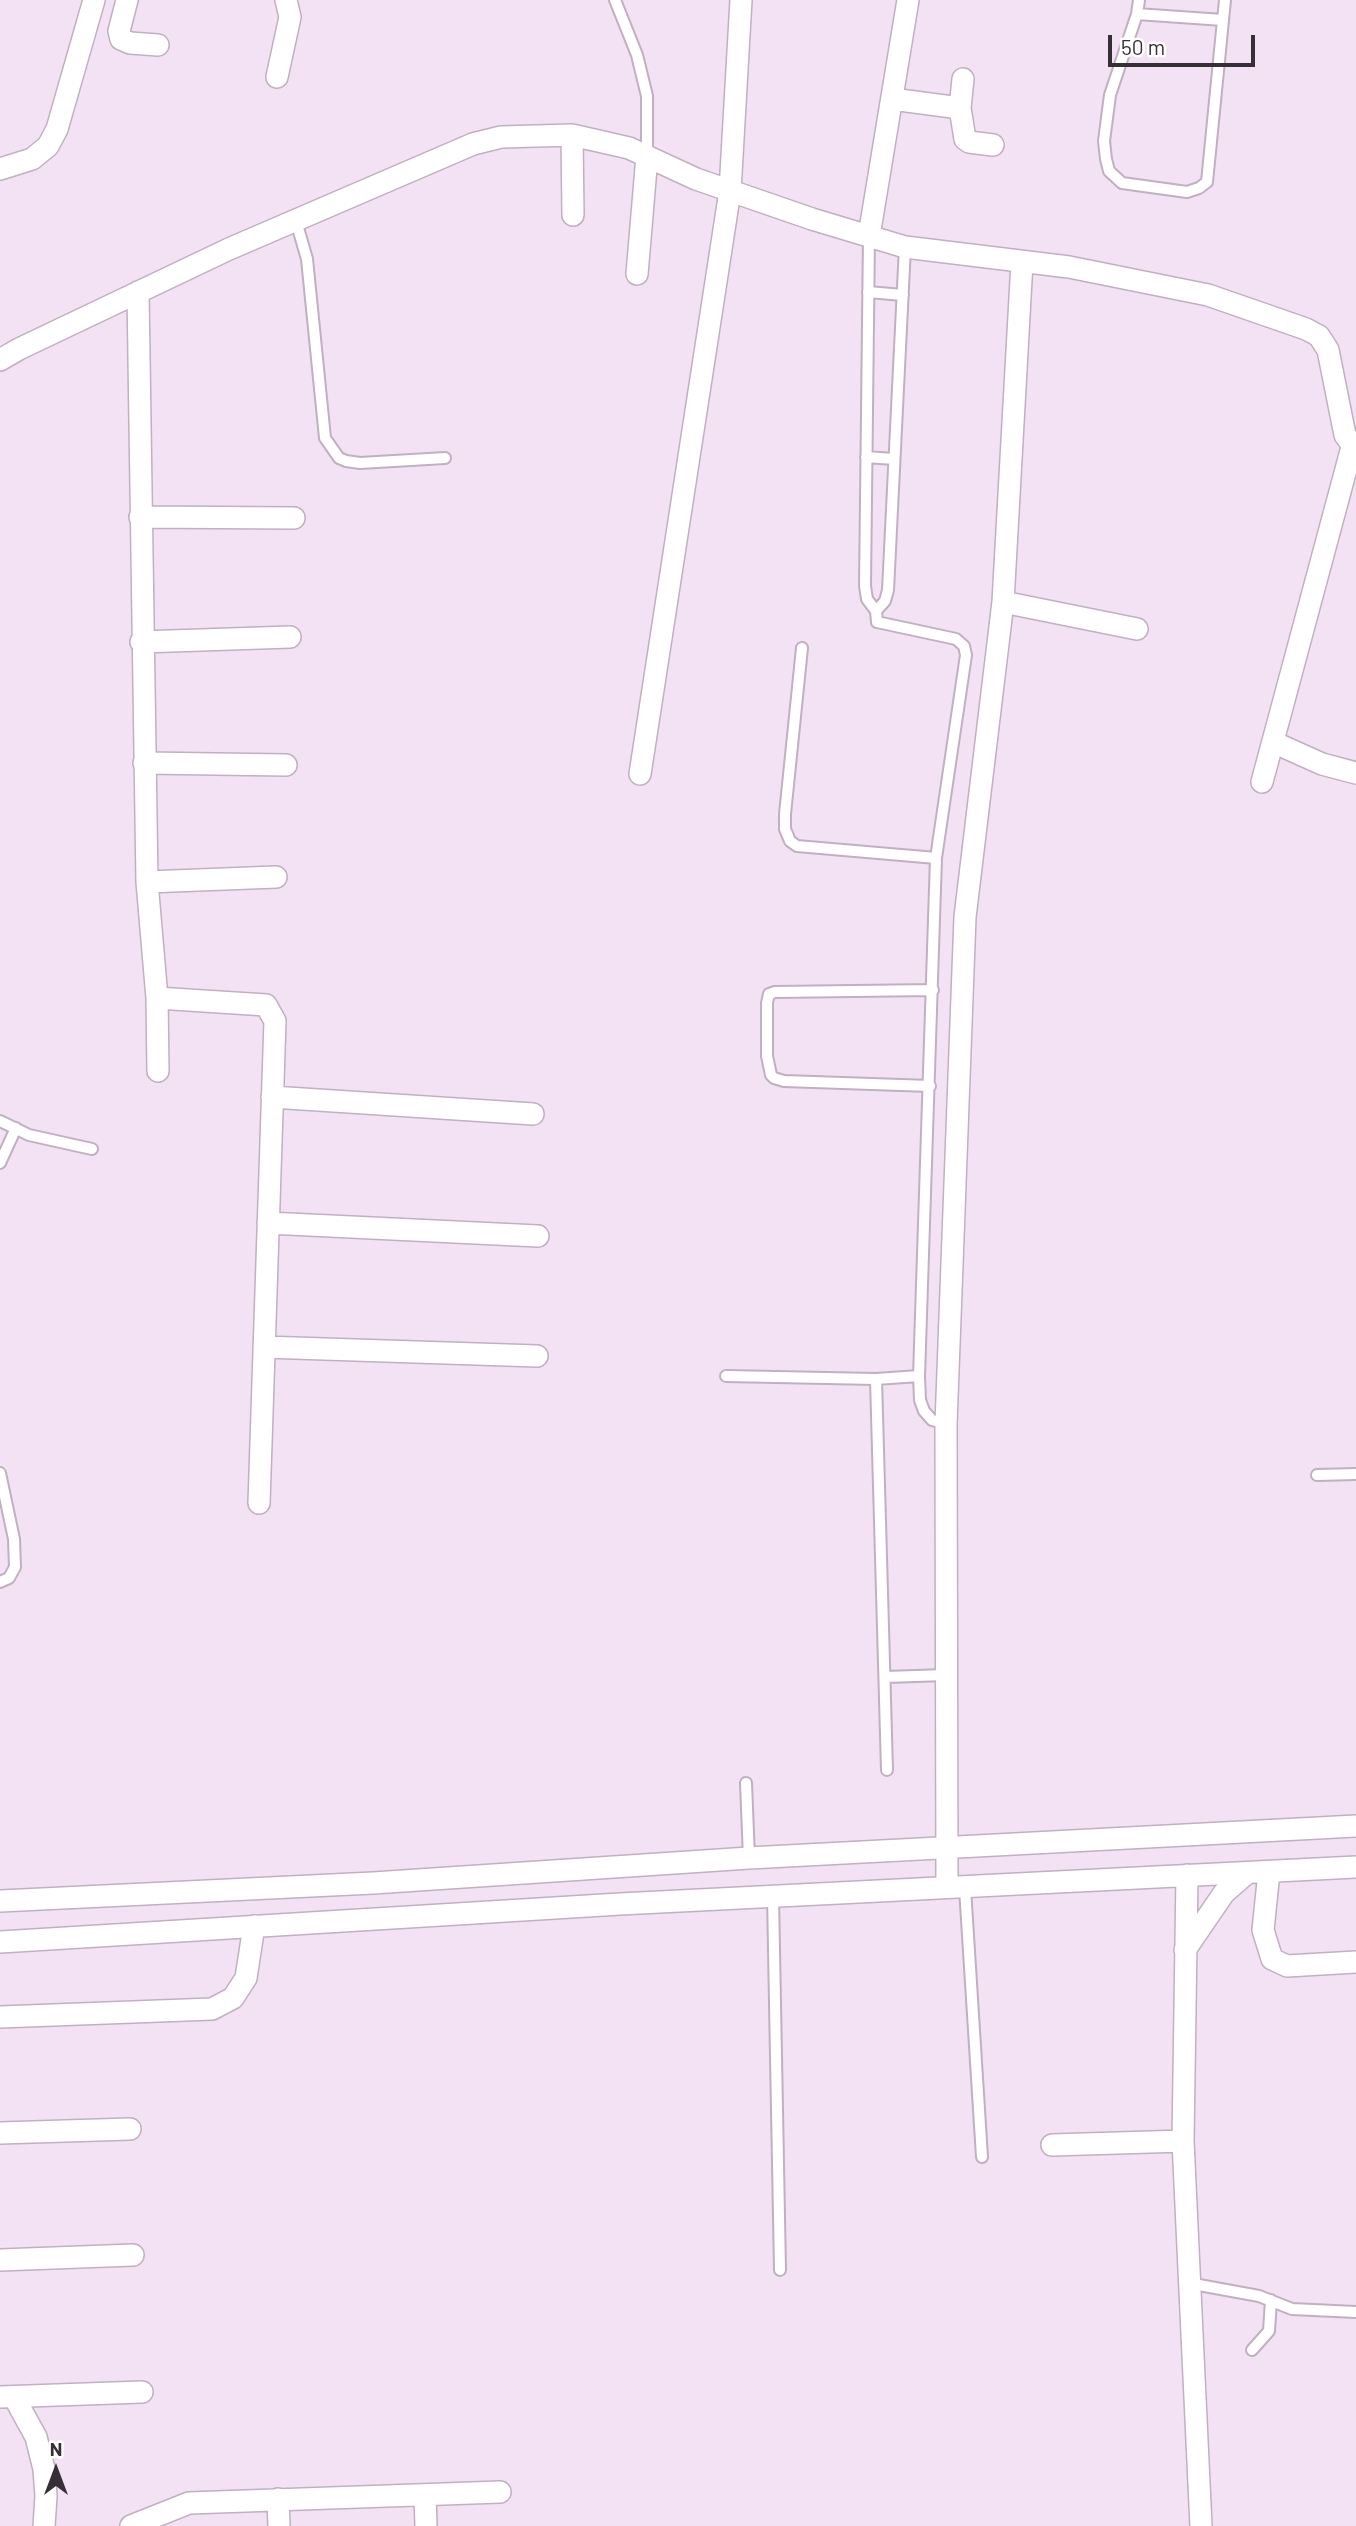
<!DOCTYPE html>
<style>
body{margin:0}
#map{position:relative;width:1356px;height:2526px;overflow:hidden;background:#f3e2f3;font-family:Barlow,sans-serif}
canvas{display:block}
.north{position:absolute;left:21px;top:2435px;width:70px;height:70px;-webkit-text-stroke:5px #fff;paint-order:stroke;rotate:0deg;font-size:19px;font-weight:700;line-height:28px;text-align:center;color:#363036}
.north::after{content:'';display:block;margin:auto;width:24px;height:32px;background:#363036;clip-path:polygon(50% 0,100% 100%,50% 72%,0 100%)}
.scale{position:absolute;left:1108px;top:35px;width:147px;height:32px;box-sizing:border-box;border:4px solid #363036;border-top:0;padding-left:9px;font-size:21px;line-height:24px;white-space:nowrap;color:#363036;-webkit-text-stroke:5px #fff;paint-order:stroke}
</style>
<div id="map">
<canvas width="1356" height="2526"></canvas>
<div class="north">N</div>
<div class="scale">50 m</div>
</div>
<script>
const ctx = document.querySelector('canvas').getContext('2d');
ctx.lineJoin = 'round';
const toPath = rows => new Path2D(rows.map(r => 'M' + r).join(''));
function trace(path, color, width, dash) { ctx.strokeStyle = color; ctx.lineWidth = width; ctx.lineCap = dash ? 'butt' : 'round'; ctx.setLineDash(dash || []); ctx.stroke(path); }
const lane = toPath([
 [615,0,637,55,647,96,647,156],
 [1139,0,1137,14,1110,95,1104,141,1106,159,1109,171,1122,183,1187,192,1199,188,1207,182,1225,0],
 [1137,14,1223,20],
 [296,221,307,259,325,438,339,458,346,461,360,463,445,458],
 [869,236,865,586,867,599,876,611,877,622,956,639,964,646,966,655,936,858],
 [868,292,903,295],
 [866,457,894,459],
 [876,611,885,601,888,590,905,247],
 [802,648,785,814,785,829,790,841,797,846,936,858,919,1376,920,1400,924,1411,932,1420,946,1424],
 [930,1086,784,1081,774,1078,771,1075,767,1056,767,1003,769,994,775,992,933,990],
 [0,1121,29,1135,92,1149],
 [0,1163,16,1128],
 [726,1376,876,1379],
 [0,1473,14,1539,15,1567,9,1578,0,1582],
 [1317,1475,1356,1474],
 [885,1677,946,1675],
 [887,1770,876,1379,919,1376],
 [746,1783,749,1858],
 [965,1888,982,2157],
 [773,1896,780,2270],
 [1188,2283,1259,2296,1292,2309,1356,2312],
 [1252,2350,1269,2331,1271,2300]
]);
const street = toPath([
 [127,0,119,31,121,39,130,43,158,45],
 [277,77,290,17,286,0],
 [892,99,960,108,965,139,969,142,993,145],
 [960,108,963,79],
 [572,135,573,215],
 [0,169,32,159,48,146,57,129,94,0],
 [869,236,908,0],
 [637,274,647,156],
 [138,292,147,882,157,998,266,1005,275,1021,259,1503],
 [0,360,19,349,229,249,473,144,501,137,572,135,629,148,696,179,812,219,905,247,1069,267,1208,295,1306,329,1319,336,1328,350,1345,435,1356,450],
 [140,517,294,518],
 [1003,602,1137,629],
 [141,642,290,637],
 [1273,742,1322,764,1356,773],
 [144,763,286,765],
 [640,774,730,191,741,0],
 [1262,782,1352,447],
 [147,882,276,877],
 [157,998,158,1071],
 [272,1097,533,1114],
 [268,1223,538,1236],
 [264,1347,537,1356],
 [1269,1872,1263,1930,1272,1959,1287,1966,1356,1962],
 [1187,1875,1183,2141,1201,2526],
 [947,1887,946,1424,965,917,1003,602,1022,262],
 [0,1901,373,1883,749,1858,1356,1826],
 [0,1942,620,1904,1356,1867],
 [1185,1950,1224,1893,1247,1873],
 [0,2017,212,2009,233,1998,246,1978,254,1926],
 [0,2133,130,2129],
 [1052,2145,1183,2141],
 [0,2260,133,2255],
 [0,2397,142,2392],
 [14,2397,36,2437,44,2469,46,2496,44,2526],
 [425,2495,426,2526],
 [278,2499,279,2526],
 [131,2526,189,2503,500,2492]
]);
trace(lane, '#c1b0c0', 14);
trace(street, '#c1b0c0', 24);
trace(lane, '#fff', 10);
trace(street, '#fff', 21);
</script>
